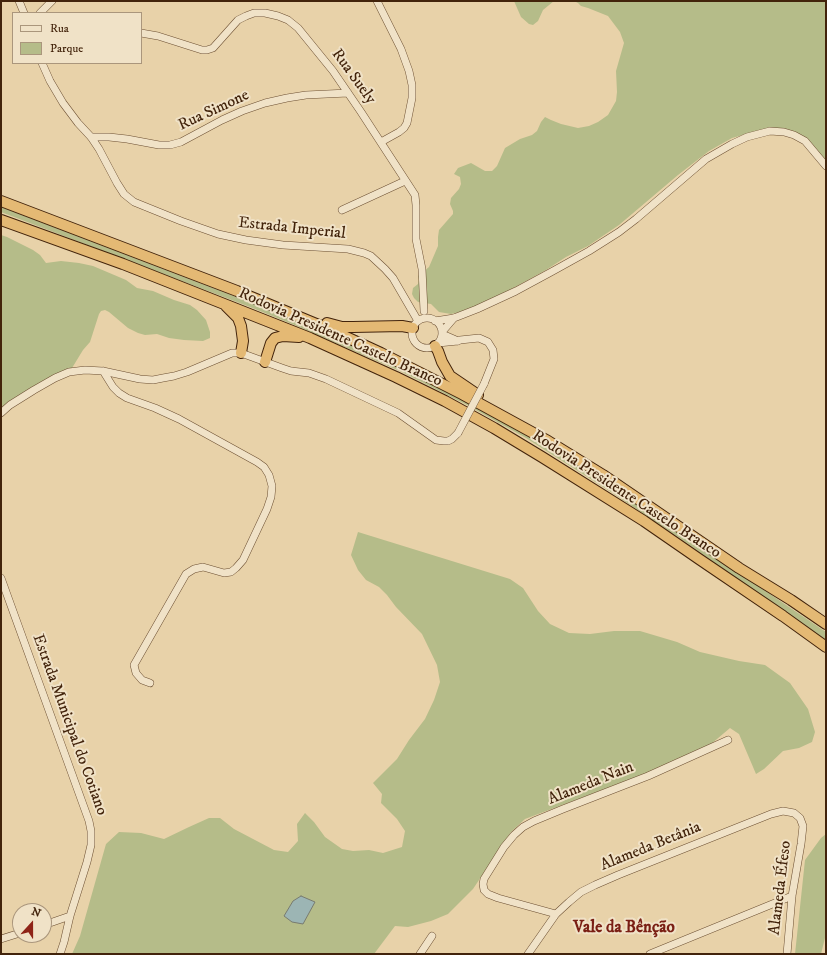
<!DOCTYPE html>
<meta charset="utf-8">
<style>
body{margin:0}
#map{position:relative;width:827px;height:955px;overflow:hidden;background:#e8d2a9;font-family:"IM FELL DW Pica",serif}
canvas{display:block}
.frame{position:absolute;inset:0;border:2px solid #42230b;pointer-events:none}
.legend{position:absolute;left:12px;top:12px;width:130px;height:52px;box-sizing:border-box;background:#f0e2c7;border:1px solid #aa967c;margin:0;padding:5px 7px;list-style:none;font-size:12px;color:#42230b}
.legend li{display:flex;align-items:center;gap:8px;height:20px}
.legend b{width:20px;border:1px solid #aa967c}
.north{position:absolute;left:12px;top:903px;width:40px;height:40px;box-sizing:border-box;background:#f0e2c7;border:1px solid #aa967c;border-radius:50%;rotate:21deg;font-size:11px;font-weight:700;line-height:16px;text-align:center;color:#42230b}
.north::after{content:'';display:block;margin:auto;width:14px;height:18px;background:#8f2418;clip-path:polygon(50% 0,100% 100%,50% 72%,0 100%)}
</style>
<div id="map">
<canvas width="827" height="955"></canvas>
<div class="frame"></div>
<ul class="legend">
<li><b style="height:5px;background:#f0e2c7"></b>Rua</li>
<li><b style="height:11px;background:#b5bc89"></b>Parque</li>
</ul>
<div class="north">N</div>
</div>
<script>
const ctx = document.querySelector('canvas').getContext('2d');
ctx.lineJoin = 'round';
function fill(path, color) { ctx.fillStyle = color; ctx.fill(path, 'evenodd'); }
const toPath = rows => new Path2D(rows.map(r => 'M' + r).join(''));
function trace(path, color, width, dash) { ctx.strokeStyle = color; ctx.lineWidth = width; ctx.lineCap = dash ? 'butt' : 'round'; ctx.setLineDash(dash || []); ctx.stroke(path); }
function drawText(font, color, halo, rows, align = 'center') {
  ctx.font = font + ' "IM FELL DW Pica",serif'; ctx.lineWidth = 4; ctx.setLineDash([]); ctx.textBaseline = 'middle'; ctx.strokeStyle = halo; ctx.fillStyle = color; for (const [text, x, y, turn = 0] of rows) {
    ctx.save(); ctx.translate(x, y); ctx.rotate((+turn || 0) * Math.PI / 180); ctx.textAlign = isNaN(turn) ? turn : align; if (halo) ctx.strokeText(text, 0, 0); ctx.fillText(text, 0, 0); ctx.restore();
  }
}
const green = toPath([
 [514,1,554,1,543,10,538,21,533,25,529,24,521,17],
 [574,1,826,1,826,160,809,143,799,136,754,132,732,138,709,151,678,175,619,225,588,246,566,257,546,270,486,303,473,309,451,314,439,312,431,304,418,302,414,298,412,294,413,288,418,284,419,280,418,276,429,267,438,246,438,237,439,230,453,214,453,211,450,204,451,198,459,189,461,184,460,177,454,174,458,168,471,163,485,171,492,171,497,166,505,148,520,139,532,135,537,131,541,122,545,117,551,120,561,124,578,128,589,126,598,122,608,115,616,101,617,92,616,71,624,43,620,32,608,16,588,8,581,6,578,3],
 [1,207,252,303,336,337,404,369,530,435,613,488,826,632,826,641,681,539,611,492,526,438,467,405,402,372,297,326,250,307,1,212],
 [1,235,7,237,33,250,40,255,46,263,61,261,79,263,93,266,126,280,137,288,153,291,174,300,190,305,197,310,206,320,210,332,210,338,203,341,184,340,169,338,157,334,145,335,138,333,128,328,109,312,105,310,101,311,99,314,90,342,83,350,72,368,40,384,1,411],
 [358,532,510,579,523,588,538,611,550,624,569,633,590,634,614,631,640,631,677,642,700,652,739,661,765,665,790,683,808,709,815,732,812,742,799,748,783,751,764,769,756,774,739,734,730,728,704,750,674,763,525,819,511,832,473,889,448,914,431,921,408,927,395,926,374,954,72,954,80,936,106,844,119,832,141,833,164,839,189,827,209,818,220,818,234,829,274,850,288,852,298,841,297,824,305,813,314,822,325,837,342,849,353,851,369,850,383,853,402,847,405,831,397,819,381,803,382,794,373,783,397,759,409,740,425,719,434,700,440,682,437,665,422,634,396,607,387,595,379,587,366,580,358,570,351,555],
 [826,834,826,934,821,954,795,954,805,860,821,838]
]);
const water = toPath([
 [301,896,315,902,303,924,292,922,284,916,293,901,301,896]
]);
const minor = toPath([
 [19,1,24,13],
 [377,1,401,49,409,71,412,85,412,98,407,123,404,128,399,132,381,142],
 [40,13,52,1],
 [141,33,158,36,202,50,207,50,213,48,238,20,246,16,254,13,265,13,278,16,288,20,298,28,333,71,361,112,415,195,416,205,416,239,422,269,424,311],
 [42,63,50,81,63,103,78,123,91,137,99,149,117,183,124,194,134,202,181,221,218,234,246,240,283,245,348,249,364,253,371,256,385,269,393,278,418,321],
 [91,137,109,137,127,139,159,145,170,145,181,142,222,120,242,111,265,103,287,98,306,95,348,93],
 [342,210,405,181],
 '412 333a15 15 0 1 1 30 0a15 15 0 1 1-30 0Z',
 [435,321,454,318,477,309,516,291,553,271,589,251,619,232,636,219,706,159,732,144,747,137,770,131,784,132,794,135,805,141,826,166],
 [442,332,454,318],
 [458,341,460,340,479,338,488,342,493,350,494,359,484,384],
 [438,343,458,341,442,334],
 [103,371,113,387,119,393,127,398,155,408,179,419,257,462,264,467,269,475,272,486,271,497,267,509,243,560,236,568,231,572,224,573,203,567,194,569,186,574,134,665,136,673,142,680,150,683],
 [1,413,10,405,34,390,55,378,69,372,85,370,103,371,140,379,153,380,163,378,174,376,187,372,232,353,241,353,282,368,291,371,309,373,326,379,398,413,436,440,444,441,448,441,452,439,458,433],
 [1,578,89,821,91,831,91,845,87,862,70,916,64,942,60,954],
 [556,914,498,898,488,894,484,890,483,884,484,879,504,847,514,835,523,827,534,821,563,809,648,776,728,740],
 [44,925,70,916],
 [1,939,20,933],
 [420,954,432,936],
 [528,954,556,914,569,902,581,892,595,885,618,875,771,814,783,811,794,813,800,818,803,826,801,844,792,896,787,954],
 [650,954,792,896]
]);
const highway = toPath([
 [1,201,237,291,331,330,381,353,462,394,548,441,603,475,739,568,791,600,826,624],
 [1,220,123,264,310,338,396,377,445,401,494,428,542,457,644,521,699,559,783,616,826,647],
 [226,306,238,318,241,326,243,341,241,353],
 [327,323,342,327,353,327,402,326,413,328],
 [435,346,438,351,442,362,450,376,478,395],
 [265,362,271,343,275,338,283,336,299,337]
]);
const minorBridge = toPath([
 [458,433,484,384]
]);
const streetNames = [
 ["Rua Suely",353,77,54],
 ["Rua Simone",214,111,-25],
 ["Estrada Imperial",292,229,6],
 ["Rodovia Presidente Castelo Branco",340,338,24],
 ["Rodovia Presidente Castelo Branco",626,495,33],
 ["Estrada Municipal do Cotiano",69,725,70],
 ["Alameda Nain",591,784,-22],
 ["Alameda Betânia",651,847,-22],
 ["Alameda Éfeso",781,888,-83]
];
const neighbourhoodNames = [
 ["Vale da Bênção",624,928]
];
fill(green, '#b5bc89');
fill(water, '#9cb5b4');
trace(water, '#787b70', 1);
trace(minor, '#6c4f32', 8);
trace(highway, '#42230b', 12);
trace(minor, '#f0e2c7', 7);
trace(highway, '#e4b974', 10);
trace(minorBridge, '#6c4f32', 8, []);
trace(minorBridge, '#f0e2c7', 7);
drawText('16px', '#42230b', '#f0e2c7', streetNames);
drawText('bold 17px', '#7a1f14', '#f0e2c7', neighbourhoodNames);
</script>
